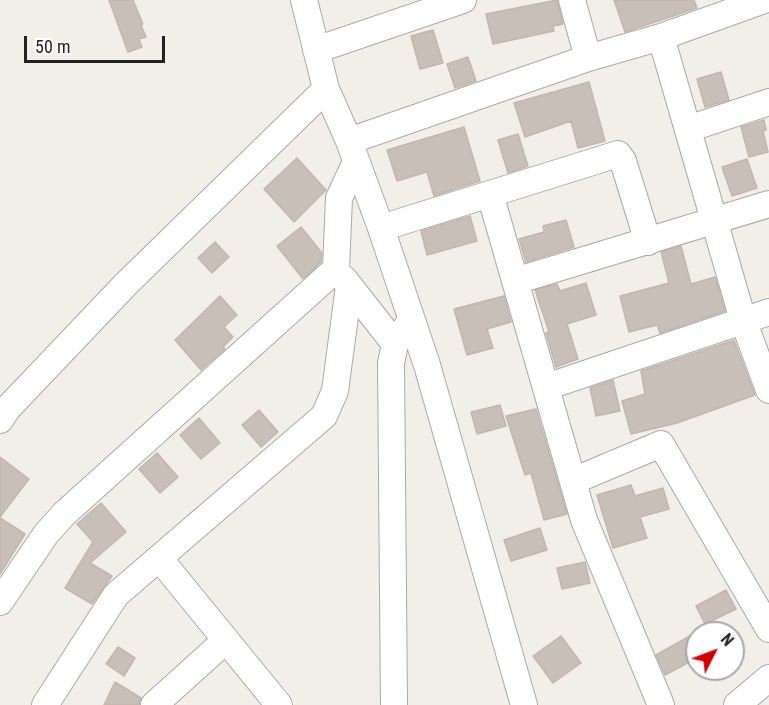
<!DOCTYPE html>
<style>
body{margin:0}
#map{position:relative;width:769px;height:705px;overflow:hidden;background:#f2efe9;font-family:"Roboto Condensed",sans-serif}
canvas{display:block}
.north{position:absolute;left:685px;top:621px;width:60px;height:60px;box-sizing:border-box;background:#fff;border:2px solid #a7a7a7;border-radius:50%;rotate:48deg;font-size:16px;font-weight:700;line-height:24px;text-align:center;color:#222}
.north::after{content:'';display:block;margin:auto;width:21px;height:27px;background:#d40000;clip-path:polygon(50% 0,100% 100%,50% 72%,0 100%)}
.scale{position:absolute;left:24px;top:36px;width:141px;height:27px;box-sizing:border-box;border:3px solid #222;border-top:0;padding-left:8px;font-size:18px;line-height:21px;white-space:nowrap;color:#222;-webkit-text-stroke:4px #fff;paint-order:stroke}
</style>
<div id="map">
<canvas width="769" height="705"></canvas>
<div class="north">N</div>
<div class="scale">50 m</div>
</div>
<script>
const ctx = document.querySelector('canvas').getContext('2d');
ctx.lineJoin = 'round';
function fill(path, color) { ctx.fillStyle = color; ctx.fill(path, 'evenodd'); }
const toPath = rows => new Path2D(rows.map(r => 'M' + r).join(''));
function trace(path, color, width, dash) { ctx.strokeStyle = color; ctx.lineWidth = width; ctx.lineCap = dash ? 'butt' : 'round'; ctx.setLineDash(dash || []); ctx.stroke(path); }
const building = toPath([
 [109,0,133,0,143,24,141,25,146,37,139,39,142,47,128,52,109,0],
 [557,0,563,24,553,26,554,31,493,44,486,14,557,0],
 [614,0,694,0,697,8,625,32,614,0],
 [433,30,443,63,420,69,411,36,433,30],
 [468,57,476,81,455,88,447,64,468,57],
 [721,72,729,100,705,107,697,79,721,72],
 [589,82,605,141,578,148,571,121,525,137,514,103,589,82],
 [764,120,766,130,763,131,768,152,749,157,741,127,764,120],
 [464,127,480,181,434,196,427,172,397,181,387,150,464,127],
 [518,134,528,166,508,173,498,140,518,134],
 [297,158,326,190,294,222,264,189,297,158],
 [747,159,757,188,732,196,722,167,747,159],
 [470,216,477,241,427,255,421,231,470,216],
 [566,220,574,247,526,262,519,239,544,232,543,226,566,220],
 [301,227,322,253,321,262,303,279,277,246,301,227],
 [215,242,229,257,212,273,198,258,215,242],
 [681,246,691,284,715,277,725,311,660,333,657,325,629,332,620,296,669,283,661,252,681,246],
 [586,283,596,315,567,324,578,359,556,367,546,333,549,332,535,290,557,284,560,291,586,283],
 [220,296,237,315,224,327,233,337,223,347,225,349,201,370,175,340,220,296],
 [504,296,511,322,487,329,493,348,467,355,454,309,504,296],
 [734,340,755,395,677,423,631,434,622,401,645,394,641,371,734,340],
 [613,380,620,411,596,416,590,388,613,380],
 [500,405,506,426,477,434,471,412,500,405],
 [536,409,567,514,544,520,531,473,525,475,506,416,536,409],
 [259,410,278,432,261,447,242,425,259,410],
 [199,418,220,443,201,459,180,435,199,418],
 [157,453,178,477,160,493,139,469,157,453],
 [0,457,29,479,0,517,0,457],
 [631,485,635,496,663,488,669,509,640,517,647,538,613,548,597,495,631,485],
 [101,503,126,532,90,563,112,576,92,604,65,588,93,542,77,524,101,503],
 [0,518,25,534,0,574,0,518],
 [540,528,547,550,511,561,504,540,540,528],
 [585,562,590,583,562,589,557,568,585,562],
 [726,590,736,609,705,624,696,606,726,590],
 [697,632,697,658,665,675,656,655,697,632],
 [561,636,581,663,553,683,533,656,561,636],
 [118,647,135,658,124,676,106,664,118,647],
 [115,682,141,698,139,705,104,705,115,682]
]);
const minor = toPath([
 [304,0,326,89,349,141,381,228,427,365,524,705],
 [661,37,743,320,769,390],
 [316,50,463,0],
 [588,58,661,37,764,0],
 [688,129,769,102],
 [349,141,588,58,572,0],
 [490,194,584,520,661,705],
 [381,228,618,154,623,161,648,242],
 [344,279,395,344],
 [515,281,769,204],
 [546,387,769,312],
 [0,420,8,408,126,284,326,89],
 [573,481,661,444,769,629],
 [159,558,279,705],
 [0,602,46,534,64,514,336,269,339,198,356,162],
 [45,705,116,595,324,416,335,391,349,286],
 [154,705,225,641],
 [394,705,391,363,395,344,411,320],
 [737,705,769,678]
]);
fill(building, '#c7bfb8');
trace(building, '#c4b6ab', 1.5);
trace(minor, '#a9a9a9', 28);
trace(minor, '#fff', 26);
</script>
